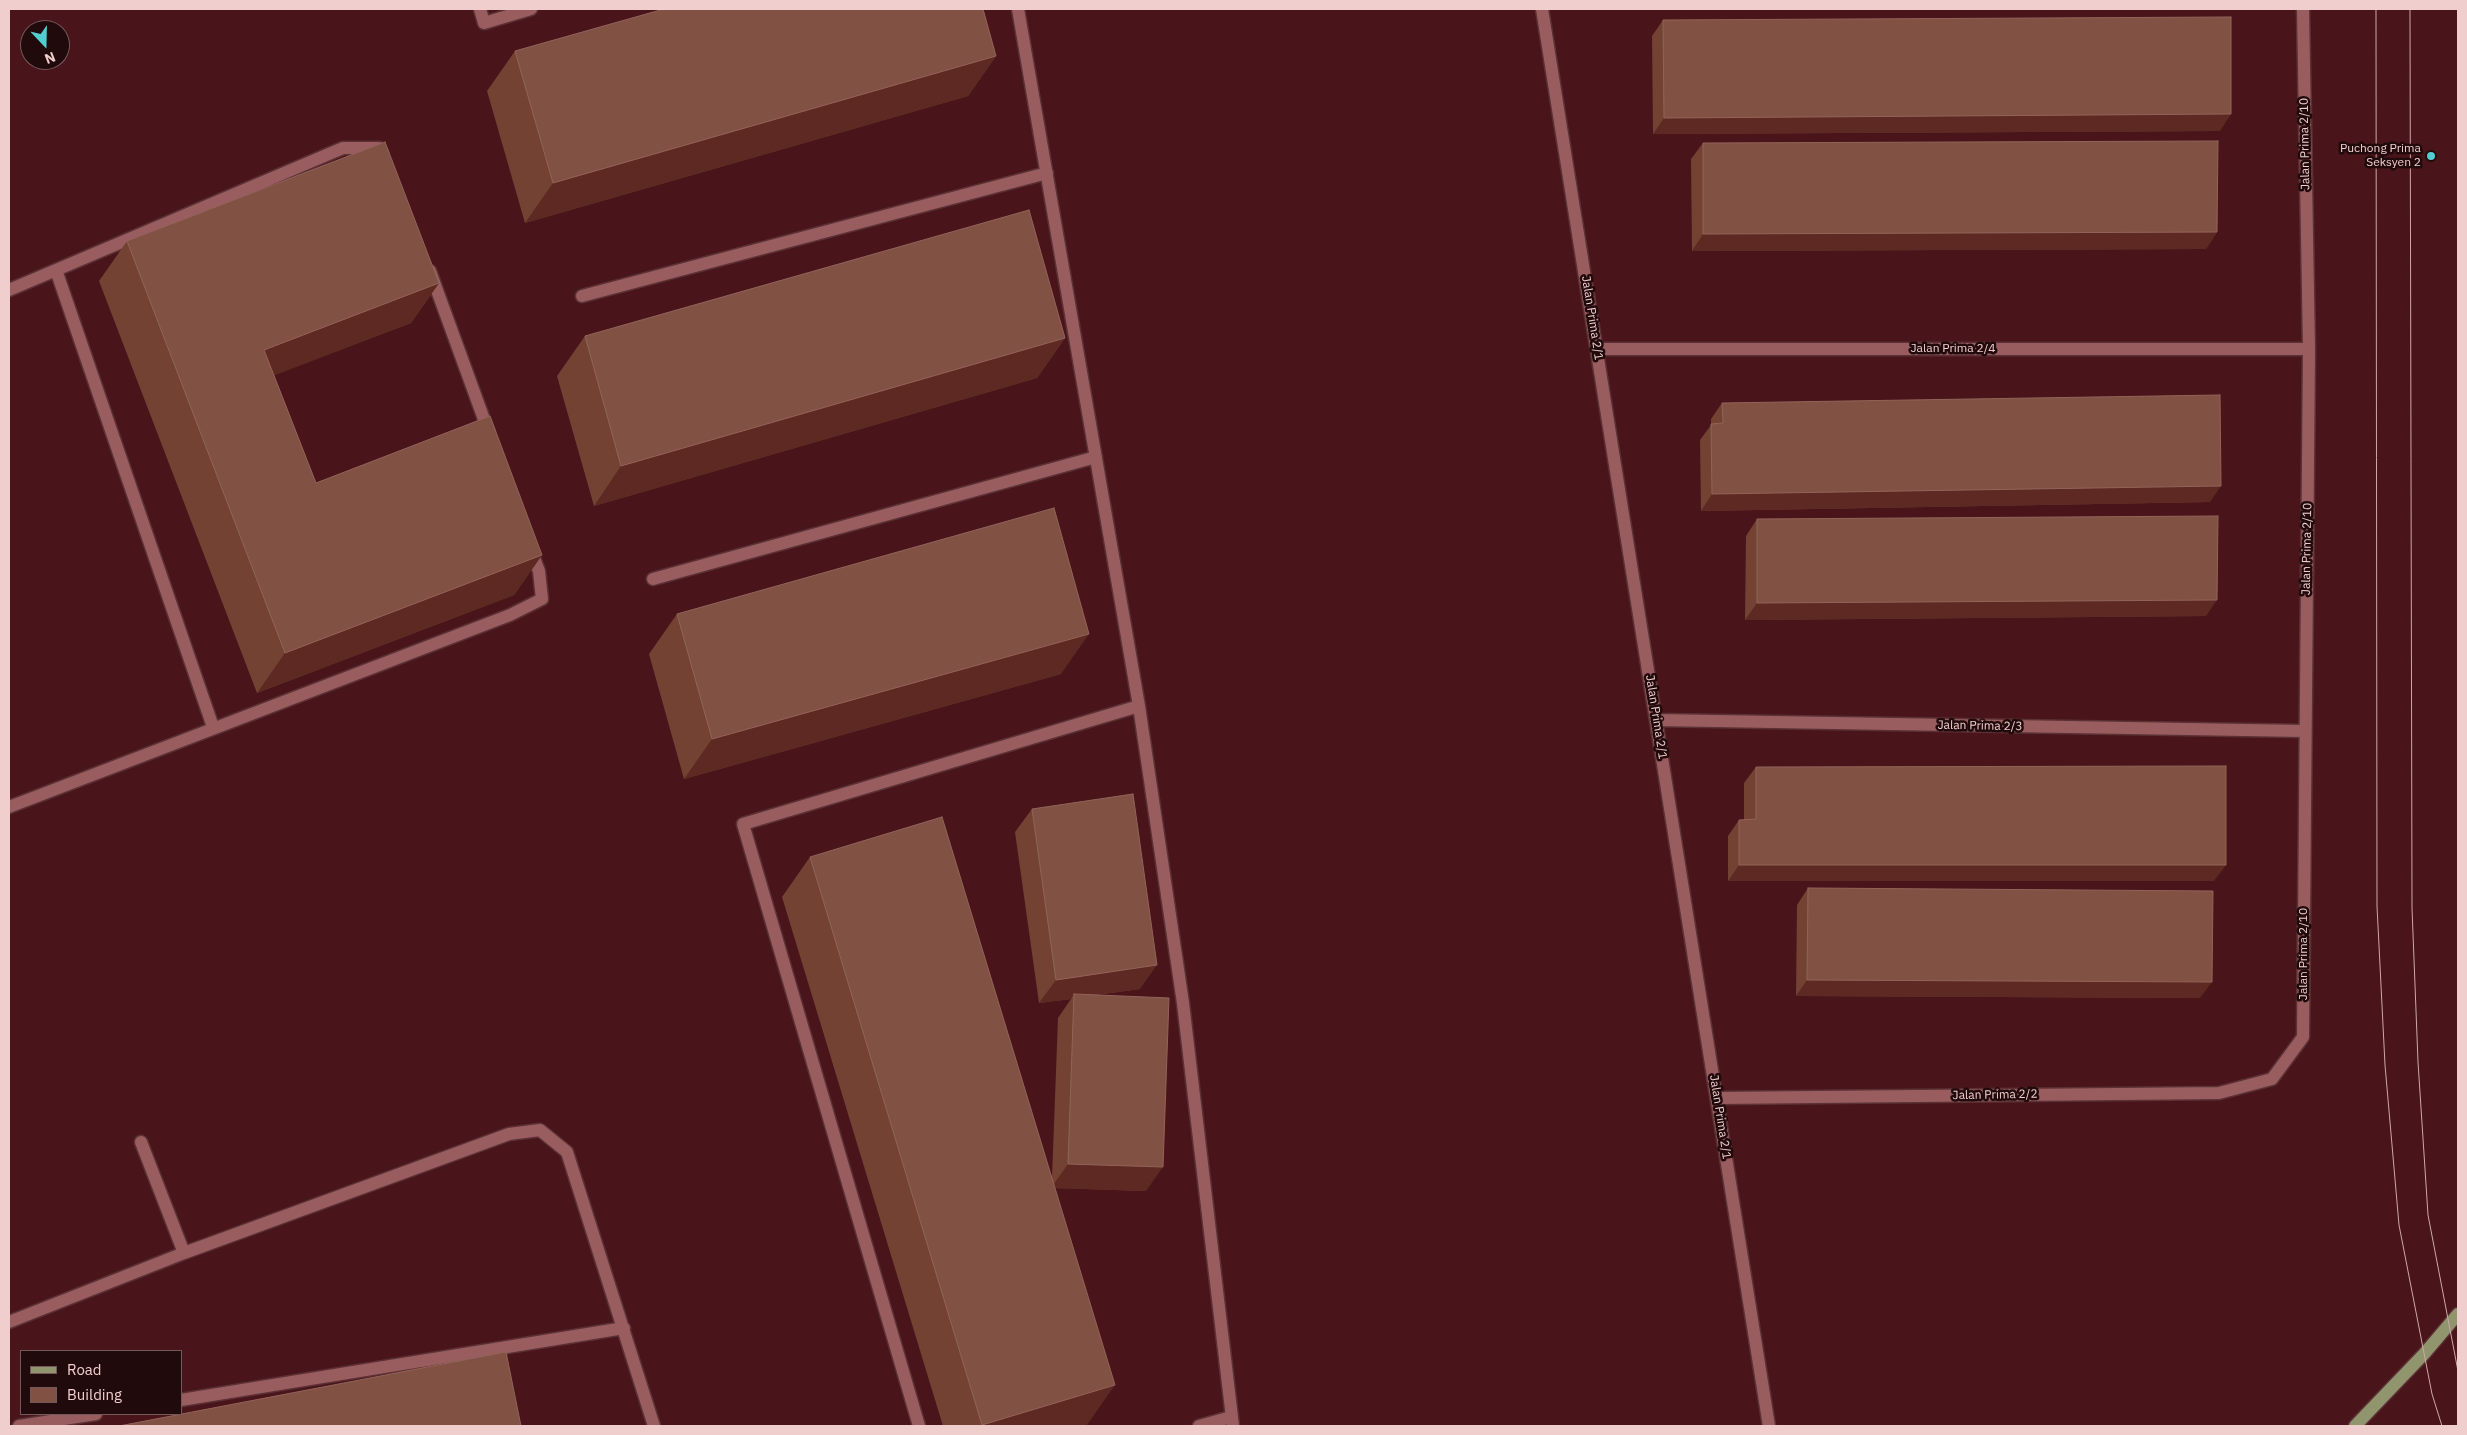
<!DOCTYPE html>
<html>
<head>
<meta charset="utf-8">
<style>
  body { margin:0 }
  #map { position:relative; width:2467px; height:1435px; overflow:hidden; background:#49151b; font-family:"IBM Plex Sans",sans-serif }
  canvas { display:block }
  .frame { position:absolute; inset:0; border:10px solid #f1cece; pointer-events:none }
  .legend { position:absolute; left:20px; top:1350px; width:162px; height:65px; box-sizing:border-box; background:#210a0c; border:1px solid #74585a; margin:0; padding:6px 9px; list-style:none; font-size:15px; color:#f1cece }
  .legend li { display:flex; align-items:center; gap:10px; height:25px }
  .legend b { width:25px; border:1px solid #74585a }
  .north { position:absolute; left:20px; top:20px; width:50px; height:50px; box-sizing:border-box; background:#210a0c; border:1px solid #74585a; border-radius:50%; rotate:159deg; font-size:14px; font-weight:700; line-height:20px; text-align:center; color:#f1cece }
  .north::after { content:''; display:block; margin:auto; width:18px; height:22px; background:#52cdd0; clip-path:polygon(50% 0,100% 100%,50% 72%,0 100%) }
</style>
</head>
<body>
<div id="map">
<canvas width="2467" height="1435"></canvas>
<div class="frame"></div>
<ul class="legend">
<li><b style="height:6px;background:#90956e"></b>Road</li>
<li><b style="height:14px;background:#815143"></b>Building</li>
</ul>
<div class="north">N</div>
</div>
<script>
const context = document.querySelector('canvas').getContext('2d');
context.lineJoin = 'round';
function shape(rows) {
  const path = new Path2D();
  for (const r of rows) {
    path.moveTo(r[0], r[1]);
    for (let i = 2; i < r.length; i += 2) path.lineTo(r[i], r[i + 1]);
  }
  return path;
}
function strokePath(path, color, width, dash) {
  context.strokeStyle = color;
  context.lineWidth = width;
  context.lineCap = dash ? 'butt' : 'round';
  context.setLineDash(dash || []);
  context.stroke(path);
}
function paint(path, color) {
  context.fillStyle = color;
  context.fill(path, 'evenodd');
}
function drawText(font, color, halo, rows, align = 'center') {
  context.font = font + ' "IBM Plex Sans",sans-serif';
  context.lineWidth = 5;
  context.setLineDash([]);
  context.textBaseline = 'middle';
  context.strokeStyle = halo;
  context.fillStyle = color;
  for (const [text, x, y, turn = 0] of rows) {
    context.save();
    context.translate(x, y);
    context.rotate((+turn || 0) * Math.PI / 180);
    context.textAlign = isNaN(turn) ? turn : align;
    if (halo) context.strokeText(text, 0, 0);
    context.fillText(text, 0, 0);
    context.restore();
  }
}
const minor = shape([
  [480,9,484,23,531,9],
  [1018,9,1139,706,1183,1003,1233,1426],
  [1542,9,1769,1426],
  [56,270,213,727],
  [430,271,489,433],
  [9,290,343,148,379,148,382,153],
  [582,296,1047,173],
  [1597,349,2309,349],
  [653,579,1096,457],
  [1656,720,2304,731],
  [9,807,510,615,542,599,539,571,530,548],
  [1717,1098,2219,1093,2272,1079,2303,1037,2309,349,2303,9],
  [141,1142,184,1253],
  [9,1322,184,1253,509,1134,540,1130,567,1152,654,1426],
  [181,1400,624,1328],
  [19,1426,96,1414],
  [919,1426,743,824,1139,706],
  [1199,1426,1231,1417]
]);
const major = shape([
  [2355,1426,2424,1354,2458,1314]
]);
strokePath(minor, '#5b3135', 15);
strokePath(major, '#5b3135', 15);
strokePath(minor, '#995d60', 12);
strokePath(major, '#90956e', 12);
strokePath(shape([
  [2376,9,2377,906,2385,1065,2399,1225,2432,1394,2442,1426],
  [2410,9,2412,908,2418,1062,2428,1215,2458,1371]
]), '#cfa8a9', 1);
paint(shape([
  [1663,20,2220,131,1653,134,1652,36],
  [515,51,996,56,968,96,525,223,487,91],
  [1703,143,2217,232,2206,249,1692,251,1691,159],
  [127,241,439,283,411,323,274,375,316,483,542,555,514,595,257,693,99,281],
  [585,336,1065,338,1037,378,594,506,557,376],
  [1722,403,2210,502,1701,511,1700,440,1711,425,1711,419],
  [1757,519,2206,616,1745,620,1746,536],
  [677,614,1061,674,684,779,649,654],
  [1756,767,2214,881,1728,881,1728,836,1739,820,1744,820,1744,783],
  [1032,809,1140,989,1096,995,1146,1191,1055,1188,1087,1425,1082,1426,943,1426,782,897,810,857,1052,1177,1058,1018,1071,999,1039,1003,1015,832],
  [1808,888,2200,998,1796,996,1797,905]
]), '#734233');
paint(shape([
  [996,56,968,96,525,223,553,183],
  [2231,114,2220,131,1653,134,1664,118],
  [2217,232,2206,249,1692,251,1703,234],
  [439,283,411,323,236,390,264,350],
  [1065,338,1037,378,594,506,621,466],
  [2221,486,2210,502,1701,511,1712,494],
  [542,555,514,595,257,693,285,653],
  [2217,600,2206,616,1745,620,1757,603],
  [1089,634,1061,674,684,779,712,739],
  [1739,865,2226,865,2214,881,1728,881],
  [1157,965,1140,989,1074,998,1074,994,1071,999,1039,1003,1056,980],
  [1807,980,2212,982,2200,998,1796,996],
  [1068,1164,1163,1167,1146,1191,1051,1188],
  [1115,1385,1087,1425,1082,1426,982,1426,982,1425]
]), '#5d2922');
const building = shape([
  [664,9,983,9,996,56,553,183,515,51,664,9],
  [2231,17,2231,114,1664,118,1663,20,2231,17],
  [2218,141,2217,232,1703,234,1703,143,2218,141],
  [385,142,439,283,264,350,316,483,490,416,542,555,285,653,127,241,385,142],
  [1029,210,1065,338,621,466,585,336,1029,210],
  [2220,395,2221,486,1712,494,1711,424,1723,423,1722,403,2220,395],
  [1054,508,1089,634,712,739,677,614,1054,508],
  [2218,516,2217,600,1757,603,1757,519,2218,516],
  [2226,766,2226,865,1739,865,1739,820,1756,819,1756,767,2226,766],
  [1133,794,1157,965,1056,980,1032,809,1133,794],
  [942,817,1115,1385,982,1425,810,857,942,817],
  [1808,888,2213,891,2212,982,1807,980,1808,888],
  [1074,994,1169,998,1163,1167,1068,1164,1074,994],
  [506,1352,521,1426,119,1426,506,1352]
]);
paint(building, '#815143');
strokePath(building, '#926459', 1);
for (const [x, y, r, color] of [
  [2431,156,5,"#52cdd0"]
]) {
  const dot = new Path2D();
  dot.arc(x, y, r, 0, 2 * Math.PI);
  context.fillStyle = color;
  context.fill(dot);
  strokePath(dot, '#210a0c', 2);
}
drawText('12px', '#f1cece', '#210a0c', [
  ["Jalan Prima 2/10",2305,144,-91],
  ["Jalan Prima 2/1",1592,318,81],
  ["Jalan Prima 2/4",1953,349],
  ["Jalan Prima 2/10",2307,549,-89],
  ["Jalan Prima 2/1",1656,717,81],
  ["Jalan Prima 2/3",1980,726,1],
  ["Jalan Prima 2/10",2304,954,-90],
  ["Jalan Prima 2/2",1995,1095,-1],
  ["Jalan Prima 2/1",1720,1117,81]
]);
drawText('12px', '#f1cece', '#210a0c', [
  ["Puchong Prima",2421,149],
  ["Seksyen 2",2421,163]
], 'right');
</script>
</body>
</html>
